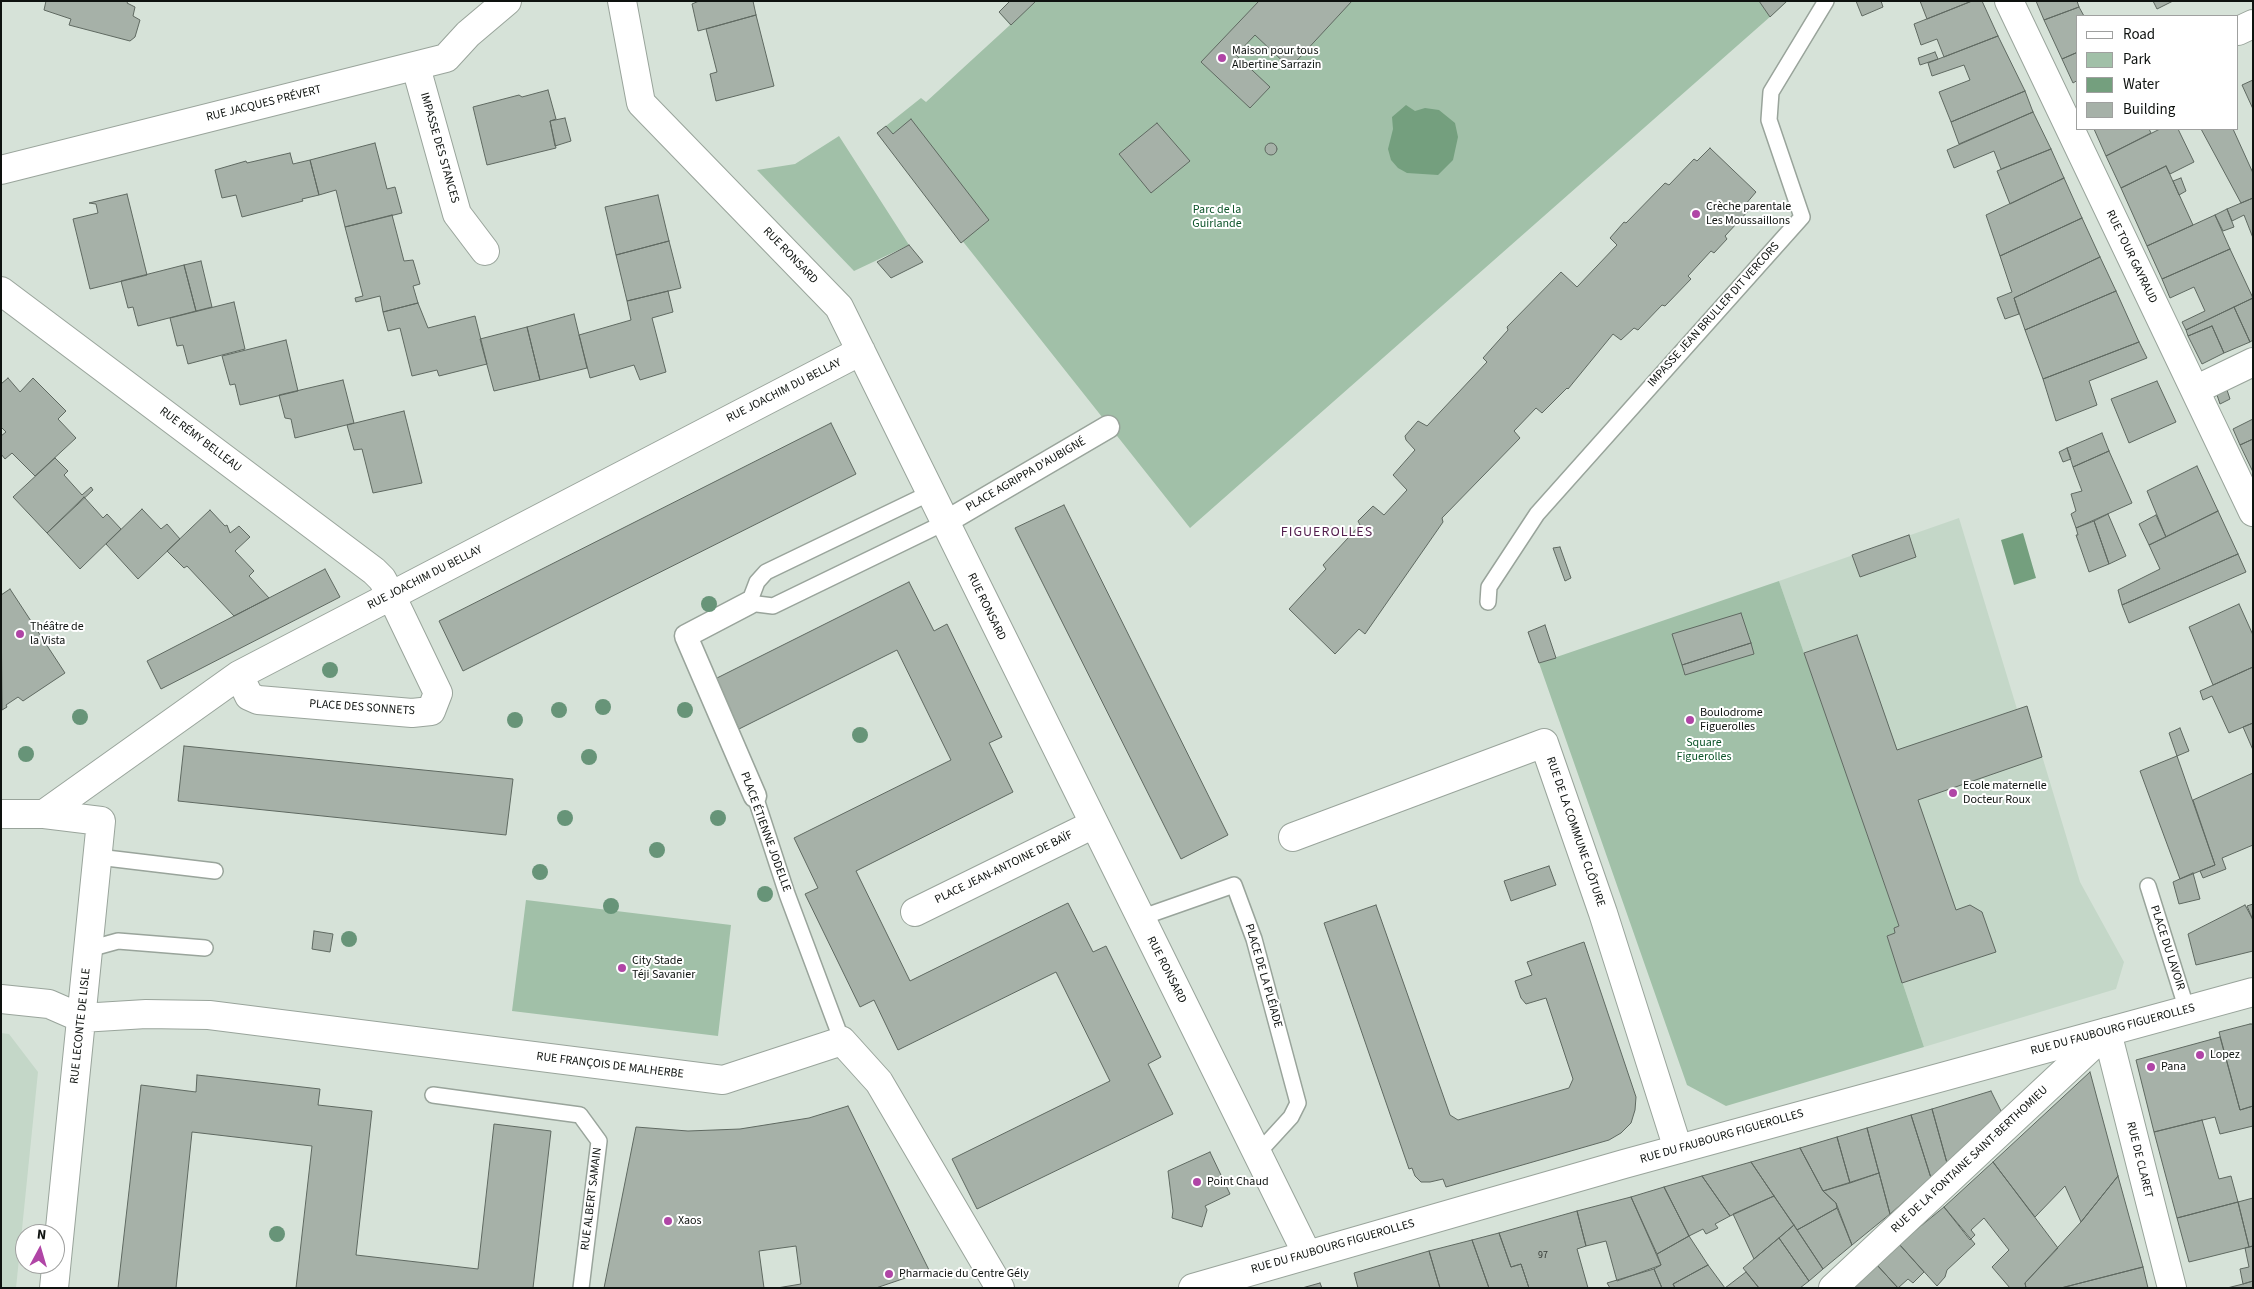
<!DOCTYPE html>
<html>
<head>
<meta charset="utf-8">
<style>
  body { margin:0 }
  #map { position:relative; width:2254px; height:1289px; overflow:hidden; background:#d6e2d8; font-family:"Source Sans 3",sans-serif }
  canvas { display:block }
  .frame { position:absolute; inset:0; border:2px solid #0e120f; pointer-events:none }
  .legend { position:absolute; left:2076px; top:15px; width:162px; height:115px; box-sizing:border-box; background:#fff; border:1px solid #9fa09f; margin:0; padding:6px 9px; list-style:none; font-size:15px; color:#0e120f }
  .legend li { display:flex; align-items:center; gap:10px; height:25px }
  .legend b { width:25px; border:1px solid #9fa09f }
  .north { position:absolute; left:15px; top:1224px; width:50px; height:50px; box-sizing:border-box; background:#fff; border:1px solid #9fa09f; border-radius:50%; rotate:6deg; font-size:14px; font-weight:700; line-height:20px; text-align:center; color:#0e120f }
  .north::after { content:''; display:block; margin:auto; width:18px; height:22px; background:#b045a6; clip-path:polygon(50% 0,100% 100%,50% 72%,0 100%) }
</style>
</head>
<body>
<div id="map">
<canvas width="2254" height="1289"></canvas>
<div class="frame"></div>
<ul class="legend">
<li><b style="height:6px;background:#fff"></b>Road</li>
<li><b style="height:14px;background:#a1c0a8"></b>Park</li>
<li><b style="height:14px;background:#749f7e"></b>Water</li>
<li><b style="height:14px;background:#a6b1a8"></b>Building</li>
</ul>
<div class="north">N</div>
</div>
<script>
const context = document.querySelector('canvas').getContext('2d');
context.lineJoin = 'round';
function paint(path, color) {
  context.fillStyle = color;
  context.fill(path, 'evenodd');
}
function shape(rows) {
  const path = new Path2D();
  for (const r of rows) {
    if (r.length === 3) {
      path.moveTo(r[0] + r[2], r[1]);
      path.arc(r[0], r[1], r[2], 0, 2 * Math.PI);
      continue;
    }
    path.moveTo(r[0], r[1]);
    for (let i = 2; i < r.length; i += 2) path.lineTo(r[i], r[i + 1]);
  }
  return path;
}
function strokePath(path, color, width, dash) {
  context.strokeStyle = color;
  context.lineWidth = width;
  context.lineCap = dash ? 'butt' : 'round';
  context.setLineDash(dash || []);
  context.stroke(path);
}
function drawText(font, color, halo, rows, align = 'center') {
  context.font = font + ' "Source Sans 3",sans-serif';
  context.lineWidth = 4;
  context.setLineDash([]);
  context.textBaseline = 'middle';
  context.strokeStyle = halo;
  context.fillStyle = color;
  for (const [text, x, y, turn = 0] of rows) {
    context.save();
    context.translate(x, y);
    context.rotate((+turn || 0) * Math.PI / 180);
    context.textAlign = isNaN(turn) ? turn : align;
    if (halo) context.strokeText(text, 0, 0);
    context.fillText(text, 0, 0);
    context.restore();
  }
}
paint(shape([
  [1959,518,2017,709,2027,706,2080,882,2124,962,2116,989,1924,1047,1887,936,1894,928,1899,926,1779,581],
  [1,1033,9,1034,38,1072,16,1288,1,1288]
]), '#c4d7c8');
paint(shape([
  [1010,1,1788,1,1190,528,877,133,921,98,926,102,1010,25,999,12],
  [839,136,909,245,854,271,757,170,795,164],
  [1779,581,1899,926,1894,928,1895,933,1887,936,1924,1047,1726,1106,1687,1085,1539,663],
  [526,900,731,925,718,1036,512,1011]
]), '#a1c0a8');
paint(shape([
  [1406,105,1415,111,1425,108,1439,110,1455,123,1458,137,1453,160,1438,175,1407,173,1398,168,1391,160,1388,149,1393,129,1392,117],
  [2023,533,2036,578,2014,585,2001,540]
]), '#749f7e');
const building = shape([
  [46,1,128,1,127,3,135,7,133,16,140,20,135,37,130,41,69,25,71,19,44,10,46,1],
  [699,1,753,1,756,15,698,31,692,4,699,1],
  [1010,1,1036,1,1011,25,999,12,1010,1],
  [1259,1,1352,1,1290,68,1255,35,1236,55,1270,87,1250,108,1201,62,1259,1],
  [1759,1,1787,1,1770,17,1759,1],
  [1856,1,1881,1,1883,7,1862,16,1856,1],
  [1920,1,1972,1,1927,19,1920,1],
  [1972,1,1982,1,1998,36,1944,57,1937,39,1921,45,1914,24,1972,1],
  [2036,1,2077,1,2079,7,2044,20,2036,1],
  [2153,1,2173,1,2157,9,2153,1],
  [2079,7,2084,16,2078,16,2078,52,2062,59,2044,20,2079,7],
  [756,15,774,86,716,101,710,74,717,72,706,29,756,15],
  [1998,36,2025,91,1951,122,1939,92,1970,80,1964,65,1932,76,1928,63,1998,36],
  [1935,52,1938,59,1920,65,1918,58,1935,52],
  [2078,52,2078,80,2073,83,2062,59,2078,52],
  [2253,80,2253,109,2242,85,2253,80],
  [548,90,556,119,550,121,556,148,487,165,473,107,519,95,522,97,548,90],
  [2025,91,2033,112,1959,144,1951,122,2025,91],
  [2033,112,2051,149,2001,169,1994,151,1954,168,1947,150,2033,112],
  [565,118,571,141,555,146,550,121,565,118],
  [911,119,989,220,961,243,877,133,886,126,893,134,911,119],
  [1157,123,1190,161,1151,193,1119,154,1157,123],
  [2094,129,2149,129,2151,133,2106,156,2094,129],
  [2160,129,2178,129,2194,162,2170,174,2166,166,2121,188,2106,156,2160,129],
  [2201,129,2233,129,2253,173,2253,198,2241,203,2201,129],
  [1271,149,6],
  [375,143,387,189,395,187,402,213,345,227,336,190,319,195,310,160,375,143],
  [1710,148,1756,192,1745,205,1750,209,1725,236,1727,239,1714,253,1711,251,1688,276,1691,279,1665,306,1662,305,1638,330,1634,328,1621,340,1613,334,1568,389,1567,388,1542,413,1536,408,1514,431,1520,438,1442,518,1443,522,1365,634,1359,629,1335,654,1289,609,1326,569,1323,565,1360,525,1358,521,1373,506,1384,515,1407,490,1393,475,1415,450,1406,440,1405,436,1418,421,1427,426,1487,362,1483,358,1508,330,1507,327,1561,272,1577,287,1617,245,1610,238,1624,222,1626,223,1665,183,1669,185,1694,159,1697,161,1710,148],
  [2051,149,2064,178,2010,204,1997,171,2051,149],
  [290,153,293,164,310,160,319,195,302,199,303,201,242,217,236,195,222,198,215,170,246,161,247,163,290,153],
  [2166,166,2193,225,2147,246,2121,188,2166,166],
  [2064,178,2082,218,2000,256,1986,215,2064,178],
  [2181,178,2186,191,2179,195,2173,181,2181,178],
  [127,194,147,275,90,289,73,219,98,213,96,204,89,203,127,194],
  [658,195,669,241,616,255,605,207,658,195],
  [2253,198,2253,238,2244,215,2232,221,2227,209,2253,198],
  [2227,209,2234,227,2223,231,2215,215,2227,209],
  [392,215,404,261,413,260,420,284,413,286,418,303,383,312,380,296,356,302,355,298,363,296,345,227,392,215],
  [2215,215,2230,249,2162,279,2147,246,2215,215],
  [2082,218,2100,257,2014,298,2019,314,2005,319,1997,298,2012,292,2000,256,2082,218],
  [669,241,681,288,627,301,616,255,669,241],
  [909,245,923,262,891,278,877,262,909,245],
  [2230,249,2253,298,2186,330,2182,322,2205,311,2194,287,2170,298,2162,279,2230,249],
  [2100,257,2116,291,2025,330,2014,298,2100,257],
  [201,261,212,307,196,311,184,265,201,261],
  [184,265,196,311,138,326,133,307,128,308,121,281,184,265],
  [668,291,673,312,652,318,666,372,640,380,634,365,590,378,579,335,631,320,627,301,668,291],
  [2116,291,2139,342,2043,379,2025,330,2116,291],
  [2253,298,2253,340,2250,342,2234,307,2253,298],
  [234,302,245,349,188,364,183,345,177,346,170,318,234,302],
  [418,303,428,328,475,316,487,364,439,376,437,370,412,376,400,328,388,331,383,312,418,303],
  [2234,307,2250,342,2224,353,2212,326,2188,336,2186,330,2234,307],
  [574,314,587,368,540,380,527,327,574,314],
  [2212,326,2224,353,2202,364,2188,336,2212,326],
  [527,327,540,380,494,391,480,339,527,327],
  [286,340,298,391,240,405,235,384,230,385,222,356,286,340],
  [2139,342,2147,358,2089,381,2097,405,2056,421,2043,379,2139,342],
  [8,378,20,392,33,378,66,411,58,419,76,438,35,476,12,453,5,459,1,454,1,436,6,432,1,427,1,384,8,378],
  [343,380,354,423,295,438,291,419,285,418,279,395,343,380],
  [2157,381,2176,422,2129,443,2111,399,2157,381],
  [2227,390,2230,399,2220,404,2217,395,2227,390],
  [404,411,422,483,373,493,362,449,354,450,347,425,404,411],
  [2253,419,2253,439,2240,445,2233,429,2253,419],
  [831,423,856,474,463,671,439,621,831,423],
  [2102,433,2109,451,2073,467,2067,448,2102,433],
  [2253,439,2253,472,2240,445,2253,439],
  [2067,448,2071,459,2063,462,2059,452,2067,448],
  [2109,451,2132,503,2076,528,2071,514,2076,511,2071,494,2082,491,2073,467,2109,451],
  [55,458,68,471,64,475,82,495,91,487,93,490,47,533,13,497,55,458],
  [2197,466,2218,511,2166,537,2147,491,2197,466],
  [84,497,103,518,107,514,121,529,80,569,47,533,84,497],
  [1064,505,1228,835,1181,859,1015,528,1064,505],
  [142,509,161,529,167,524,180,539,138,579,106,544,142,509],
  [210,510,225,526,227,525,230,533,239,526,250,537,235,551,254,571,249,576,269,598,234,616,187,566,184,568,167,551,210,510],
  [2218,511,2238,554,2122,605,2118,590,2160,569,2149,545,2218,511],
  [2108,514,2126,556,2109,564,2094,521,2108,514],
  [2156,515,2166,537,2149,545,2139,524,2156,515],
  [2094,521,2109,564,2089,572,2076,535,2078,535,2076,528,2094,521],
  [1909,535,1916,557,1860,577,1852,555,1909,535],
  [1560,547,1571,578,1565,581,1553,548,1560,547],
  [2238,554,2246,572,2129,623,2122,605,2238,554],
  [325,569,340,597,161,689,147,661,325,569],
  [909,582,934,631,947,624,1002,737,989,743,1013,792,856,871,910,981,1068,903,1093,952,1106,946,1161,1057,1148,1064,1173,1114,977,1209,952,1159,1110,1081,1056,972,898,1050,874,1000,860,1007,805,894,818,888,794,838,951,760,897,650,739,729,715,679,909,582],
  [10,589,65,673,23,701,18,697,6,705,7,707,2,710,1,595,10,589],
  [2239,604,2253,635,2253,667,2213,685,2189,627,2239,604],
  [1741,613,1751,643,1682,665,1672,634,1741,613],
  [1545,625,1556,658,1539,663,1528,632,1545,625],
  [1857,635,1897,750,2027,706,2042,757,1918,800,1956,910,1970,905,1982,912,1996,952,1902,983,1887,936,1895,933,1894,928,1899,926,1804,653,1857,635],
  [1751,643,1754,654,1685,675,1682,665,1751,643],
  [2253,667,2253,723,2229,733,2212,696,2203,700,2200,691,2253,667],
  [2253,723,2253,750,2243,727,2253,723],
  [2180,728,2189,751,2177,756,2169,733,2180,728],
  [184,746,513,779,506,835,178,801,184,746],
  [2177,756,2215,865,2180,879,2140,771,2177,756],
  [2253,773,2253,845,2222,858,2226,869,2203,878,2200,871,2215,865,2193,800,2253,773],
  [1549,866,1556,885,1511,901,1504,881,1549,866],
  [2193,873,2200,899,2179,904,2173,882,2193,873],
  [2253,904,2253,920,2247,906,2253,904],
  [1376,905,1450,1115,1458,1120,1569,1088,1573,1079,1546,998,1526,1004,1521,998,1515,981,1532,975,1527,962,1584,942,1636,1097,1635,1110,1631,1123,1621,1133,1609,1140,1446,1187,1443,1179,1430,1182,1421,1182,1415,1176,1412,1168,1409,1169,1324,923,1376,905],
  [2245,905,2253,920,2253,951,2196,965,2188,934,2245,905],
  [314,931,333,934,330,952,312,949,314,931],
  [2250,1024,2253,1024,2253,1106,2240,1110,2219,1032,2250,1024],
  [2220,1037,2240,1110,2253,1106,2253,1126,2220,1134,2215,1117,2154,1132,2136,1060,2220,1037],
  [2090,1072,2118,1176,2081,1222,2065,1186,2035,1217,1993,1162,2090,1072],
  [197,1075,320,1089,318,1105,372,1111,356,1255,478,1269,494,1124,551,1131,533,1288,296,1288,312,1146,192,1132,176,1288,118,1288,141,1085,196,1092,197,1075],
  [1991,1091,2002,1113,1947,1163,1932,1109,1991,1091],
  [848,1106,929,1270,876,1288,777,1288,801,1284,796,1246,759,1251,764,1288,604,1288,636,1127,688,1131,740,1129,809,1118,848,1106],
  [1932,1109,1947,1163,1931,1178,1911,1115,1932,1109],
  [1911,1115,1931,1178,1890,1214,1867,1128,1911,1115],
  [2202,1120,2219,1179,2231,1176,2238,1202,2177,1218,2154,1132,2202,1120],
  [1867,1128,1879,1173,1850,1183,1837,1137,1867,1128],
  [1837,1137,1850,1183,1823,1191,1800,1148,1837,1137],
  [1800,1148,1823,1191,1836,1203,1837,1208,1797,1230,1751,1162,1800,1148],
  [1210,1152,1230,1194,1205,1206,1207,1210,1202,1227,1172,1218,1173,1211,1168,1171,1210,1152],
  [1751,1162,1774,1196,1730,1216,1702,1176,1751,1162],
  [1993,1162,2058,1248,2025,1283,2026,1288,2010,1288,1992,1267,2009,1250,1984,1218,1971,1230,1975,1235,1970,1240,1944,1207,1993,1162],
  [1879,1173,1890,1214,1852,1245,1836,1203,1823,1191,1879,1173],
  [1702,1176,1730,1216,1715,1224,1718,1228,1706,1234,1703,1229,1689,1236,1664,1187,1702,1176],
  [2118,1176,2143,1267,2061,1288,2026,1288,2025,1283,2081,1222,2118,1176],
  [1664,1187,1689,1236,1657,1254,1631,1197,1664,1187],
  [1774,1196,1794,1225,1754,1259,1733,1214,1774,1196],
  [1631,1197,1661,1265,1617,1281,1606,1241,1586,1246,1577,1211,1631,1197],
  [2253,1198,2253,1246,2249,1247,2238,1202,2253,1198],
  [2238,1202,2249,1247,2189,1262,2177,1218,2238,1202],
  [1944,1207,1975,1244,1947,1270,1945,1277,1937,1286,1899,1244,1944,1207],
  [1837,1208,1852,1245,1823,1269,1797,1230,1837,1208],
  [1577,1211,1586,1246,1577,1249,1588,1288,1529,1288,1521,1264,1511,1267,1499,1233,1577,1211],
  [1794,1225,1823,1269,1809,1281,1779,1238,1794,1225],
  [1499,1233,1511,1267,1521,1264,1529,1288,1489,1288,1472,1240,1499,1233],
  [1689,1236,1708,1265,1673,1284,1675,1288,1662,1288,1654,1269,1661,1265,1657,1254,1689,1236],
  [1779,1238,1809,1281,1800,1288,1759,1288,1743,1268,1779,1238],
  [1472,1240,1489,1288,1440,1288,1429,1251,1472,1240],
  [1899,1244,1924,1272,1913,1283,1908,1279,1898,1288,1877,1265,1899,1244],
  [2253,1246,2253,1281,2243,1284,2240,1269,2249,1267,2245,1248,2253,1246],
  [1429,1251,1440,1288,1358,1288,1354,1273,1429,1251],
  [1708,1265,1725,1288,1675,1288,1673,1284,1708,1265],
  [1877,1265,1898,1288,1852,1288,1877,1265],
  [2143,1267,2148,1288,2061,1288,2143,1267],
  [1654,1269,1662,1288,1610,1288,1607,1283,1654,1269],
  [1746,1272,1759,1288,1725,1288,1746,1272],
  [2253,1281,2253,1288,2227,1288,2243,1284,2253,1281],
  [1320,1283,1322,1288,1302,1288,1320,1283]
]);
paint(building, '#a6b1a8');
strokePath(building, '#5f6961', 1);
const service = shape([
  [930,493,766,572,757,582,749,603,773,606,944,523],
  [1488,602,1489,587,1537,514,1802,217,1769,120,1771,92,1826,1],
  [755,796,787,894,842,1041],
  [98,857,215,871],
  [2148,886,2187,1010],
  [1140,918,1234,885,1254,939,1298,1103,1291,1117,1258,1153],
  [89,949,118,941,205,948],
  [433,1095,580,1115,599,1141,581,1288]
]);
const pedestrian = shape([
  [944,523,1108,427],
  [749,603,686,636,755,796]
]);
const minor = shape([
  [622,1,641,103,839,307,1307,1254],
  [2009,1,2253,512],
  [2238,31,2253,24],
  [416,67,457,214,485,251],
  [1,170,446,58,468,34,507,1],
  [1,291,374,571,382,579,391,595,438,693,431,711,412,713,258,700,249,696,239,675],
  [2195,390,2253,362],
  [1,814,44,814,239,675,861,351],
  [44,814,101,821,54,1288],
  [1293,837,1544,743,1603,913,1678,1149],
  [915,912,1094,824],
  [1,999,49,1004,81,1018,146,1014,209,1015,723,1080,842,1041,879,1082,1000,1288],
  [1833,1288,2107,1032,2172,1288]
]);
const tertiary = shape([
  [1193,1288,1624,1164,2253,992]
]);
strokePath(service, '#99a49b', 18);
strokePath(pedestrian, '#99a49b', 25);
strokePath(minor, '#99a49b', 30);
strokePath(tertiary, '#99a49b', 30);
strokePath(service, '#fff', 15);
strokePath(pedestrian, '#fff', 22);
strokePath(minor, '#fff', 28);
strokePath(tertiary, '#fff', 28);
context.fillStyle = '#679478';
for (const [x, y] of [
  [709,604],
  [330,670],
  [603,707],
  [559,710],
  [685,710],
  [80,717],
  [515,720],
  [860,735],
  [26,754],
  [589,757],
  [565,818],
  [718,818],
  [657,850],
  [540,872],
  [765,894],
  [611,906],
  [349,939],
  [277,1234]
]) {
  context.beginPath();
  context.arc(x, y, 8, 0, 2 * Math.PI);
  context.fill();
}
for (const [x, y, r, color] of [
  [1222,58,5,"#b045a6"],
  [1696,214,5,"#b045a6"],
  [20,634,5,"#b045a6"],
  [1690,720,5,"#b045a6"],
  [1953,793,5,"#b045a6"],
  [622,968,5,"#b045a6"],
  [2200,1055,5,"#b045a6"],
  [2151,1067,5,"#b045a6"],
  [1197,1182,5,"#b045a6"],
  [668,1221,5,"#b045a6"],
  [889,1274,5,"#b045a6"]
]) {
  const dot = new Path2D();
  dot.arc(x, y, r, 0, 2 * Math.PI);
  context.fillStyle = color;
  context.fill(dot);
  strokePath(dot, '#fff', 2);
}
drawText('10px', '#343a35', null, [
  ["97",1543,1256]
]);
drawText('12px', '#0e120f', '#fff', [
  ["Maison pour tous",1232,51],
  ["Albertine Sarrazin",1232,65],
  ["Crèche parentale",1706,207],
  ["Les Moussaillons",1706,221],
  ["Théâtre de",30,627],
  ["la Vista",30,641],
  ["Boulodrome",1700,713],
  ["Figuerolles",1700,727],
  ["Ecole maternelle",1963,786],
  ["Docteur Roux",1963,800],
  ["City Stade",632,961],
  ["Téji Savanier",632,975],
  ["Lopez",2210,1055],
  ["Pana",2161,1067],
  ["Point Chaud",1207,1182],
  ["Xaos",678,1221],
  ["Pharmacie du Centre Gély",899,1274]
], 'left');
drawText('12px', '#0e120f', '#fff', [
  ["RUE JACQUES PRÉVERT",264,104,-14],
  ["IMPASSE DES STANCES",439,148,74],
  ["RUE RONSARD",790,256,46],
  ["RUE TOUR GAYRAUD",2131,257,64],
  ["IMPASSE JEAN BRULLER DIT VERCORS",1714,315,-48],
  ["RUE JOACHIM DU BELLAY",784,391,-27],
  ["RUE RÉMY BELLEAU",200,440,37],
  ["PLACE AGRIPPA D'AUBIGNÉ",1026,475,-30],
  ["RUE JOACHIM DU BELLAY",425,578,-27],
  ["RUE RONSARD",986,607,64],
  ["PLACE DES SONNETS",362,708,4],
  ["PLACE ÉTIENNE JODELLE",765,832,70],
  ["RUE DE LA COMMUNE CLÔTURE",1575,832,71],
  ["PLACE JEAN-ANTOINE DE BAÏF",1004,868,-26],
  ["PLACE DU LAVOIR",2167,948,72],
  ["RUE RONSARD",1166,970,63],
  ["PLACE DE LA PLÉIADE",1263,976,74],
  ["RUE LECONTE DE LISLE",81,1026,-84],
  ["RUE DU FAUBOURG FIGUEROLLES",2113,1030,-15],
  ["RUE FRANÇOIS DE MALHERBE",610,1066,7],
  ["RUE DU FAUBOURG FIGUEROLLES",1722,1137,-16],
  ["RUE DE LA FONTAINE SAINT-BERTHOMIEU",1970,1160,-43],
  ["RUE DE CLARET",2139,1160,76],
  ["RUE ALBERT SAMAIN",592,1199,-83],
  ["RUE DU FAUBOURG FIGUEROLLES",1333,1247,-16]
]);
drawText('12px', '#0c5429', '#fff', [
  ["Parc de la",1217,210],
  ["Guirlande",1217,224],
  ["Square",1704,743],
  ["Figuerolles",1704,757]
]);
context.letterSpacing = '1px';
drawText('14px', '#511d4c', '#fff', [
  ["FIGUEROLLES",1327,533]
]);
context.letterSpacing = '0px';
</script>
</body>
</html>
